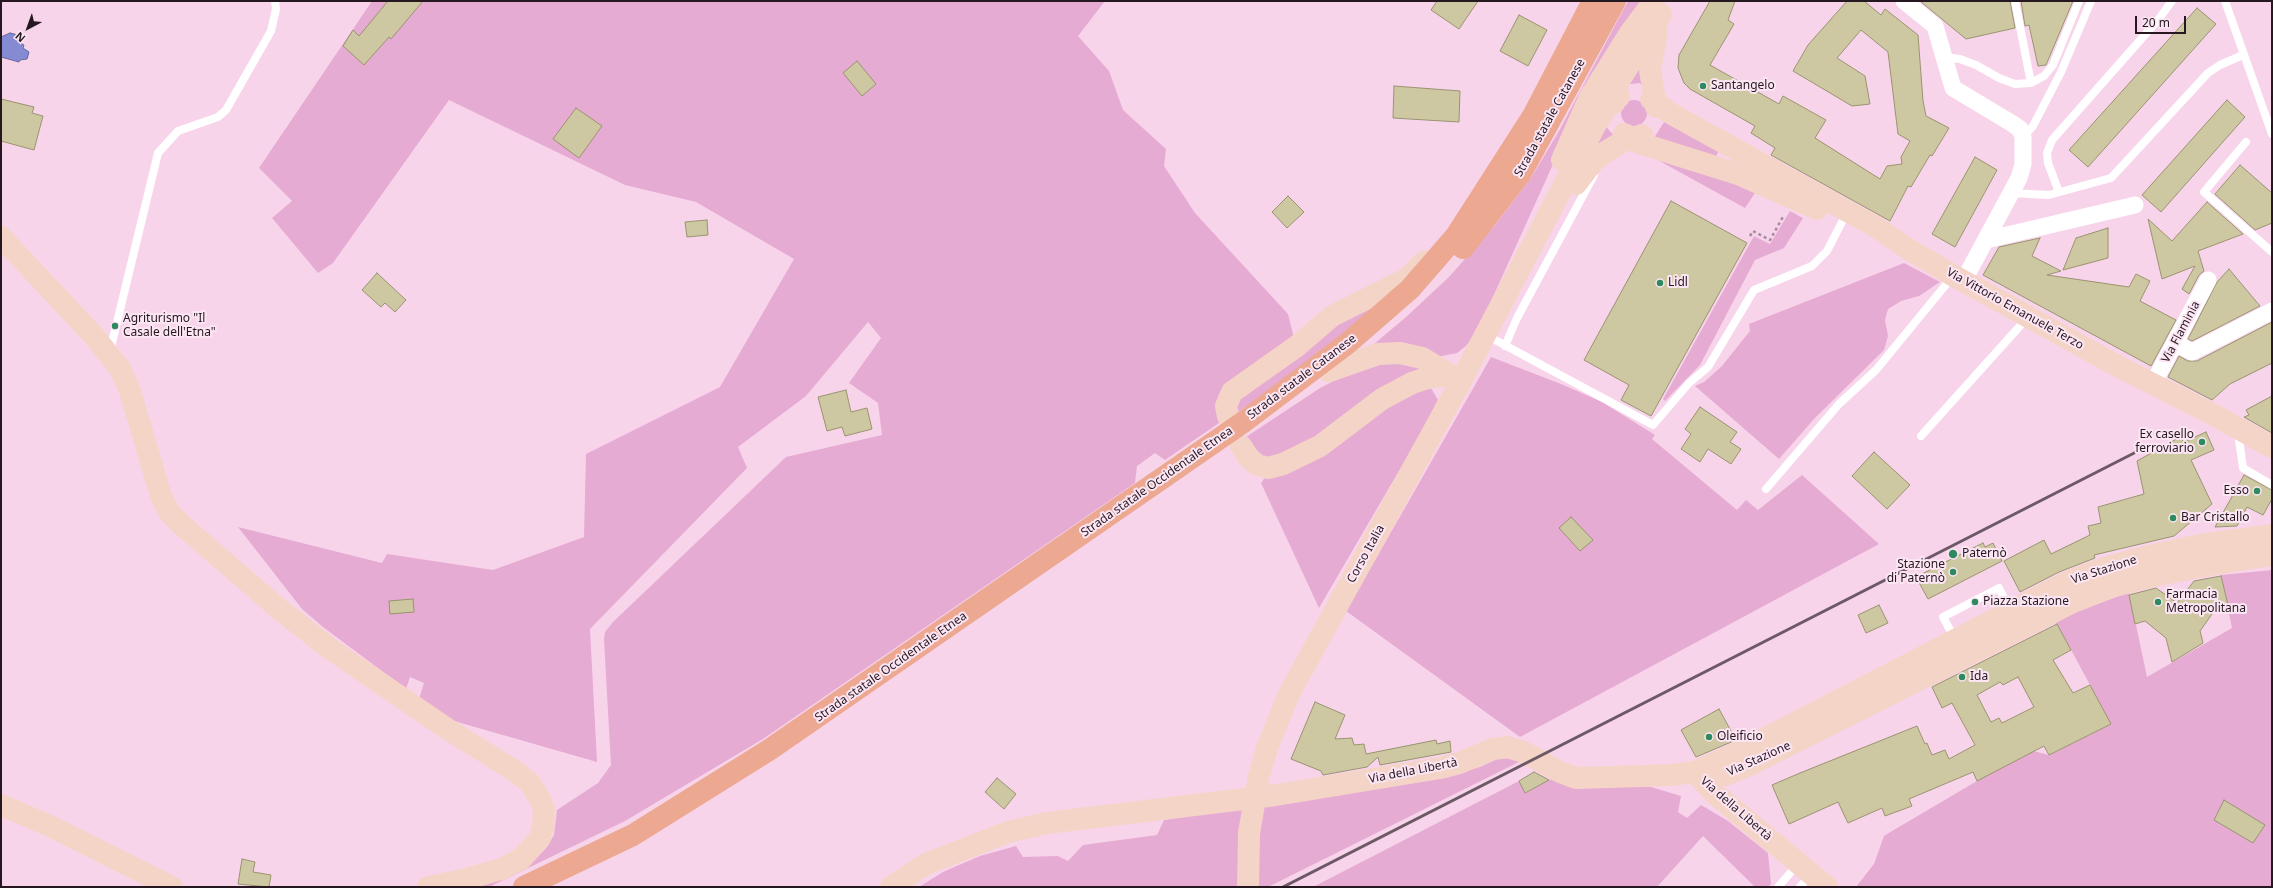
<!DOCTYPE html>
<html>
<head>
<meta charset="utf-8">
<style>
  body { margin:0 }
  #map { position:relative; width:2273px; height:888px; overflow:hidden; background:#f8d4eb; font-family:"Noto Sans",sans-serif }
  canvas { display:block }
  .frame { position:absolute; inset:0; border:2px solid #251820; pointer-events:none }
  .north { position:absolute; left:8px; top:8px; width:40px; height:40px; -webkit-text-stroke:3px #fce6f4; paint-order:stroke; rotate:221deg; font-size:11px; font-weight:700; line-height:16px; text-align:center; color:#251820 }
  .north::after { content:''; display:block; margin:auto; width:14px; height:18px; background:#251820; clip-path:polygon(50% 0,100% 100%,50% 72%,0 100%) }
  .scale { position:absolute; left:2135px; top:16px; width:51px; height:18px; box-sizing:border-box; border:2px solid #251820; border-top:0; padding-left:5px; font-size:12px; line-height:14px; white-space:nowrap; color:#251820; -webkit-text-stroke:3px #fce6f4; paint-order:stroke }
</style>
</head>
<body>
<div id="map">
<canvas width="2273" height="888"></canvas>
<div class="frame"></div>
<div class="north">N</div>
<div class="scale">20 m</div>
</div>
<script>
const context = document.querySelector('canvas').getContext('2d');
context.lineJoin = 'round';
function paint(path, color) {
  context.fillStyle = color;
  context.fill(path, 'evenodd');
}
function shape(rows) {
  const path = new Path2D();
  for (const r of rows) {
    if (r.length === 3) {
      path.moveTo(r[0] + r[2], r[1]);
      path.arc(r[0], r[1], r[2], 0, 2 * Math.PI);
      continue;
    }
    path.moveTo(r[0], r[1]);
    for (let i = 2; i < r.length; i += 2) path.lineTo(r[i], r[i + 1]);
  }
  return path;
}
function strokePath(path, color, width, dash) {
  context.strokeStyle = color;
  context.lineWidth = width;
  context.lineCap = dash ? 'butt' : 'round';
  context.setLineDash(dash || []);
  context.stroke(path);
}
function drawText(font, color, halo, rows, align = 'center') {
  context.font = font + ' "Noto Sans",sans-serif';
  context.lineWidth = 4;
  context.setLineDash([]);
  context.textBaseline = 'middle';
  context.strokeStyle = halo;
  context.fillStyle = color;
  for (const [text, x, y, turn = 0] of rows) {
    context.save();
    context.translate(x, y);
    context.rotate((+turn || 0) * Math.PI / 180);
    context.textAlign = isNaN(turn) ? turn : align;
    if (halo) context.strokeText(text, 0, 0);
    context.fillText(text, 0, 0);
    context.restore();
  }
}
paint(shape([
  [372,1,1105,1,1078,36,1109,71,1123,110,1166,149,1164,166,1195,213,1288,314,1294,338,1224,388,1218,396,1222,421,1165,460,1155,453,1137,466,1135,483,763,739,625,821,489,887,462,887,534,860,546,848,554,835,557,810,598,783,611,765,604,640,605,632,613,622,786,457,882,435,878,403,849,383,881,338,868,322,806,396,738,447,747,468,590,629,597,762,447,719,419,699,424,683,410,677,406,689,323,627,302,609,238,527,382,563,387,554,493,570,584,537,586,454,720,387,794,259,696,202,625,185,449,100,333,263,318,273,272,218,292,201,259,168],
  [1628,1,1645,1,1588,87,1478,330,1466,346,1457,353,1437,357,1368,349,1405,318,1449,277,1495,225,1531,178,1559,131],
  [1641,57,1645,87,1639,83,1623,85],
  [1634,113,13],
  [1666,119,1719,150,1714,161,1652,141],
  [1603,123,1615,137,1588,154],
  [1643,152,1736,183,1755,193,1745,208],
  [1790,211,1803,218,1784,248,1755,260,1700,365,1665,401,1663,399,1754,236,1770,244],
  [1904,263,1940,282,1919,296,1901,301,1888,309,1885,320,1888,336,1884,350,1814,419,1779,459,1695,386,1704,382,1722,366,1750,331,1749,324],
  [1390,293,1307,366,1233,415,1235,400,1318,335],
  [1491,357,1561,384,1602,402,1655,435,1652,439,1737,510,1746,500,1758,510,1802,475,1879,544,1520,737,1346,611],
  [1384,359,1423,369,1323,437,1261,461,1243,439,1320,388,1365,365],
  [1431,388,1438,400,1417,440,1319,608,1261,483,1266,476,1397,395],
  [2272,570,2272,887,1856,887,1874,864,1884,836,1887,834,1977,781,2033,751,2049,755,2111,724,2055,620,2129,592,2147,677,2232,628,2221,575],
  [1509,758,1521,761,1268,887,919,887,943,872,980,856,1016,846,1023,857,1058,856,1068,861,1083,845,1157,835,1164,820,1440,777,1480,767,1497,759],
  [1553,778,1651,787,1681,796,1678,812,1687,818,1701,805,1728,821,1768,853,1771,884,1768,887,1755,887,1703,836,1657,887,1313,887,1519,781,1525,793]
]), '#e6abd2');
const water = shape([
  [10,33,18,35,20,43,24,45,23,48,29,52,27,59,20,60,19,62,1,57,1,37,10,33]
]);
paint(water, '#858bd2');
strokePath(water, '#68689d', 1);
const building = shape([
  [388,1,423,1,391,39,389,37,364,65,343,46,353,30,359,36,388,1],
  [1437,1,1478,1,1459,29,1431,10,1437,1],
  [1710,1,1735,1,1728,20,1734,24,1710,65,1779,104,1783,96,1826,120,1815,138,1880,179,1887,166,1902,164,1901,157,1910,141,1898,134,1888,52,1861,30,1837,58,1865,76,1870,104,1852,106,1793,71,1808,45,1847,1,1864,1,1881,15,1885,9,1918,35,1923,101,1926,116,1949,128,1932,156,1930,155,1911,187,1908,186,1890,221,1771,155,1775,148,1751,133,1755,126,1690,89,1684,83,1678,68,1679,55,1710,1],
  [1920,1,2010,1,2015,28,1966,39,1920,1],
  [2021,1,2073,1,2046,65,2038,66,2029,25,2025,26,2021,1],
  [2197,8,2216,24,2088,167,2069,150,2197,8],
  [1519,15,1547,30,1528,66,1500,51,1519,15],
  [857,61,876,84,862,96,843,73,857,61],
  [1394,86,1460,91,1459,122,1393,118,1394,86],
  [1,99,34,107,32,113,43,116,34,150,1,141,1,99],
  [2227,100,2245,117,2161,212,2142,195,2227,100],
  [576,108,602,126,579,158,553,139,576,108],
  [1975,157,1997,170,1955,247,1932,234,1975,157],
  [2240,165,2272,193,2272,223,2255,230,2215,194,2240,165],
  [1288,196,1304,212,1287,228,1272,212,1288,196],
  [1671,201,1747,243,1651,416,1621,400,1629,385,1584,360,1671,201],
  [2207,202,2243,234,2198,251,2204,271,2199,275,2189,294,2182,289,2195,266,2162,279,2148,219,2172,241,2207,202],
  [707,220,708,235,687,237,685,222,707,220],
  [2108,228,2108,258,2063,270,2076,238,2108,228],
  [2040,238,2032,256,2061,271,2047,275,2129,287,2136,274,2150,281,2140,301,2176,320,2151,366,1983,275,1999,247,2040,238],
  [2229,269,2260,306,2192,341,2188,339,2217,282,2229,269],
  [377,273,406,300,395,312,385,303,381,307,362,290,377,273],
  [2272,322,2272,363,2230,384,2212,400,2168,377,2179,356,2188,361,2197,361,2272,322],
  [846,390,851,412,867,408,872,429,845,436,842,427,827,431,818,397,846,390],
  [2272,396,2272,433,2244,417,2249,415,2246,410,2272,396],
  [1700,407,1737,432,1730,442,1741,449,1731,464,1708,449,1700,462,1681,449,1691,434,1685,429,1700,407],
  [2206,432,2214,450,2191,460,2212,504,2174,536,2094,555,2095,558,2059,572,2020,592,2004,561,2044,540,2051,554,2090,535,2088,526,2101,523,2098,507,2144,494,2137,461,2180,437,2184,442,2206,432],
  [1874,452,1910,485,1887,509,1852,476,1874,452],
  [2244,475,2272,490,2272,499,2263,515,2247,507,2237,526,2215,527,2244,475],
  [1571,517,1593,540,1580,551,1559,528,1571,517],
  [1983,543,1985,547,1993,543,2002,561,1928,599,1916,577,1983,543],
  [2221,576,2228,605,2217,607,2200,631,2203,643,2172,662,2166,638,2145,621,2135,624,2129,595,2156,588,2177,603,2194,581,2221,576],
  [413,599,414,612,390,614,389,601,413,599],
  [1879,605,1888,623,1866,633,1858,615,1879,605],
  [2057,624,2071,650,2053,660,2073,693,2090,685,2111,724,2049,755,2044,746,1977,781,1973,772,1909,799,1912,806,1885,816,1882,808,1848,823,1838,802,1789,824,1772,785,1800,773,1917,726,1925,744,1927,743,1932,755,1945,750,1949,759,1975,745,1952,703,1942,708,1932,687,2057,624],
  [2018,677,2034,707,2002,723,1999,718,1991,722,1977,695,2000,682,2003,685,2018,677],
  [1315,702,1345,715,1335,739,1352,738,1354,745,1364,744,1366,754,1436,740,1437,744,1450,741,1451,752,1380,765,1378,757,1367,767,1323,775,1321,771,1291,759,1315,702],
  [1719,709,1736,740,1696,757,1681,730,1719,709],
  [1534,772,1549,780,1525,793,1519,781,1534,772],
  [997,778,1016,794,1004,809,985,792,997,778],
  [2224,800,2265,825,2253,843,2214,820,2224,800],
  [242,859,255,862,253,872,271,875,269,887,238,884,242,859]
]);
paint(building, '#cec8a2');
strokePath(building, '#99936f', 1);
strokePath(shape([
  [1750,236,1753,231,1770,240,1784,215]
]), '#a68b9c', 2.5, [3, 3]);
strokePath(shape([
  [2015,1,2031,83],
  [2225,1,2272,134],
  [1944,57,1960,59,1976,65,1999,78,2015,84,2031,83,2044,76,2053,65,2079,1],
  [2023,137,2033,126,2061,72,2091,1],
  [2246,142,2204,192,2272,252],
  [2059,192,2048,163,2047,153,2052,140,2158,20,2172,1],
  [2011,193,2049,195,2111,178,2208,73,2220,65,2243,55],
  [1486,335,1653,425,1689,383,1708,367,1754,290,1812,266,1827,251,1843,220],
  [1505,346,1517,318,1594,175],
  [110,351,158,153,178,131,218,117,226,110,271,31,276,9,275,1],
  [1921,436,2028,317],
  [2239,440,2243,468,2272,485],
  [1766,489,1839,404,1876,370,1953,276],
  [1955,639,1943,617,1999,588,2010,610],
  [1778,887,1798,864],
  [1800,887,1811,874]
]), '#fff', 8);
strokePath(shape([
  [1904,1,1935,26,1953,88,2013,124,2020,129,2023,137,2023,164,2019,178,1964,280],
  [1986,240,2135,205],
  [2175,343,2192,352,2272,311],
  [2153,384,2208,280]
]), '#fff', 17);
strokePath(shape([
  [1651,99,1670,113,1876,227,1908,249,1954,276,2123,369,2212,414,2272,447],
  [1614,103,1619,81,1661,14],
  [1656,107,1650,70,1657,32],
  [1624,134,1639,143,1738,174,1817,209],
  [1562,160,1590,97,1630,33,1654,1],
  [1576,184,1593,162,1604,153,1622,142,1642,135],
  [1,237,94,336,120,369,129,388,161,496,169,512,183,526,279,609,333,651,449,730,513,770,529,782,539,797,544,810,543,826,540,838,521,859,501,869,463,880,428,887],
  [1329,371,1378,354,1400,353,1422,358,1454,377],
  [1228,416,1226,406,1232,392,1297,346,1332,316,1406,279,1425,261],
  [1241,446,1248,457,1257,465,1268,468,1283,464,1320,446,1382,399,1412,383,1427,378,1450,375],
  [1694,772,1737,753,2065,583,2107,567,2144,557,2200,545,2272,535],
  [1695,772,1725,775,1750,765,2073,602,2114,586,2149,577,2209,565,2272,555],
  [1,805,50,826,172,887],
  [891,887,926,864,1008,832,1047,823,1276,795,1440,768,1459,763,1493,749,1507,747,1524,752,1560,772,1576,778,1672,775,1694,772,1714,793,1827,887],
  [1248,887,1249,833,1259,776,1267,748,1289,694,1461,381,1596,124,1608,106,1619,97]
]), '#f5d4c8', 22);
strokePath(shape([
  [1463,248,1521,173,1615,1],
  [524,887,633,835,769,750,1242,423,1348,343,1410,289,1456,236,1533,116,1593,1]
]), '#eca891', 22);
strokePath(shape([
  [1283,887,2144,448]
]), '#6d5966', 3);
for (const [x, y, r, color] of [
  [1703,86,4,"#2e895e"],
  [1660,283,4,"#2e895e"],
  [115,326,4,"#2e895e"],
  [2202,442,4,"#2e895e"],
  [2257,491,4,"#2e895e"],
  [2173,518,4,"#2e895e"],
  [1953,554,5,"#2e895e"],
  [1953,572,4,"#2e895e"],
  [1975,602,4,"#2e895e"],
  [2158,602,4,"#2e895e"],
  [1962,677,4,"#2e895e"],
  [1709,737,4,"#2e895e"]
]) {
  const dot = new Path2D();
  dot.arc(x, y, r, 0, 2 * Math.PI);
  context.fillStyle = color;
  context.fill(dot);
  strokePath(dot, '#fce6f4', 1.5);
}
drawText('12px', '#251820', '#fce6f4', [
  ["Santangelo",1711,86],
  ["Lidl",1668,283],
  ["Agriturismo \"Il",123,319],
  ["Casale dell'Etna\"",123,333],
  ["Ex casello",2194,435,"right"],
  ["ferroviario",2194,449,"right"],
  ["Esso",2249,491,"right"],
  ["Bar Cristallo",2181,518],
  ["Paternò",1962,554],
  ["Stazione",1945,565,"right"],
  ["di Paternò",1945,579,"right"],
  ["Farmacia",2166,595],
  ["Metropolitana",2166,609],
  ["Piazza Stazione",1983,602],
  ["Ida",1970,677],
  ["Oleificio",1717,737]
], 'left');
drawText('12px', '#251820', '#fce6f4', [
  ["Strada statale Catanese",1550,118,-61],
  ["Via Vittorio Emanuele Terzo",2015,309,29],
  ["Via Flaminia",2181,332,-62],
  ["Strada statale Catanese",1302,377,-37],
  ["Strada statale Occidentale Etnea",1157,482,-35],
  ["Corso Italia",1366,554,-61],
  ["Via Stazione",2104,570,-18],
  ["Strada statale Occidentale Etnea",891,667,-35],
  ["Via Stazione",1759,759,-24],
  ["Via della Libertà",1413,771,-11],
  ["Via della Libertà",1736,809,41]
]);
</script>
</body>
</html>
